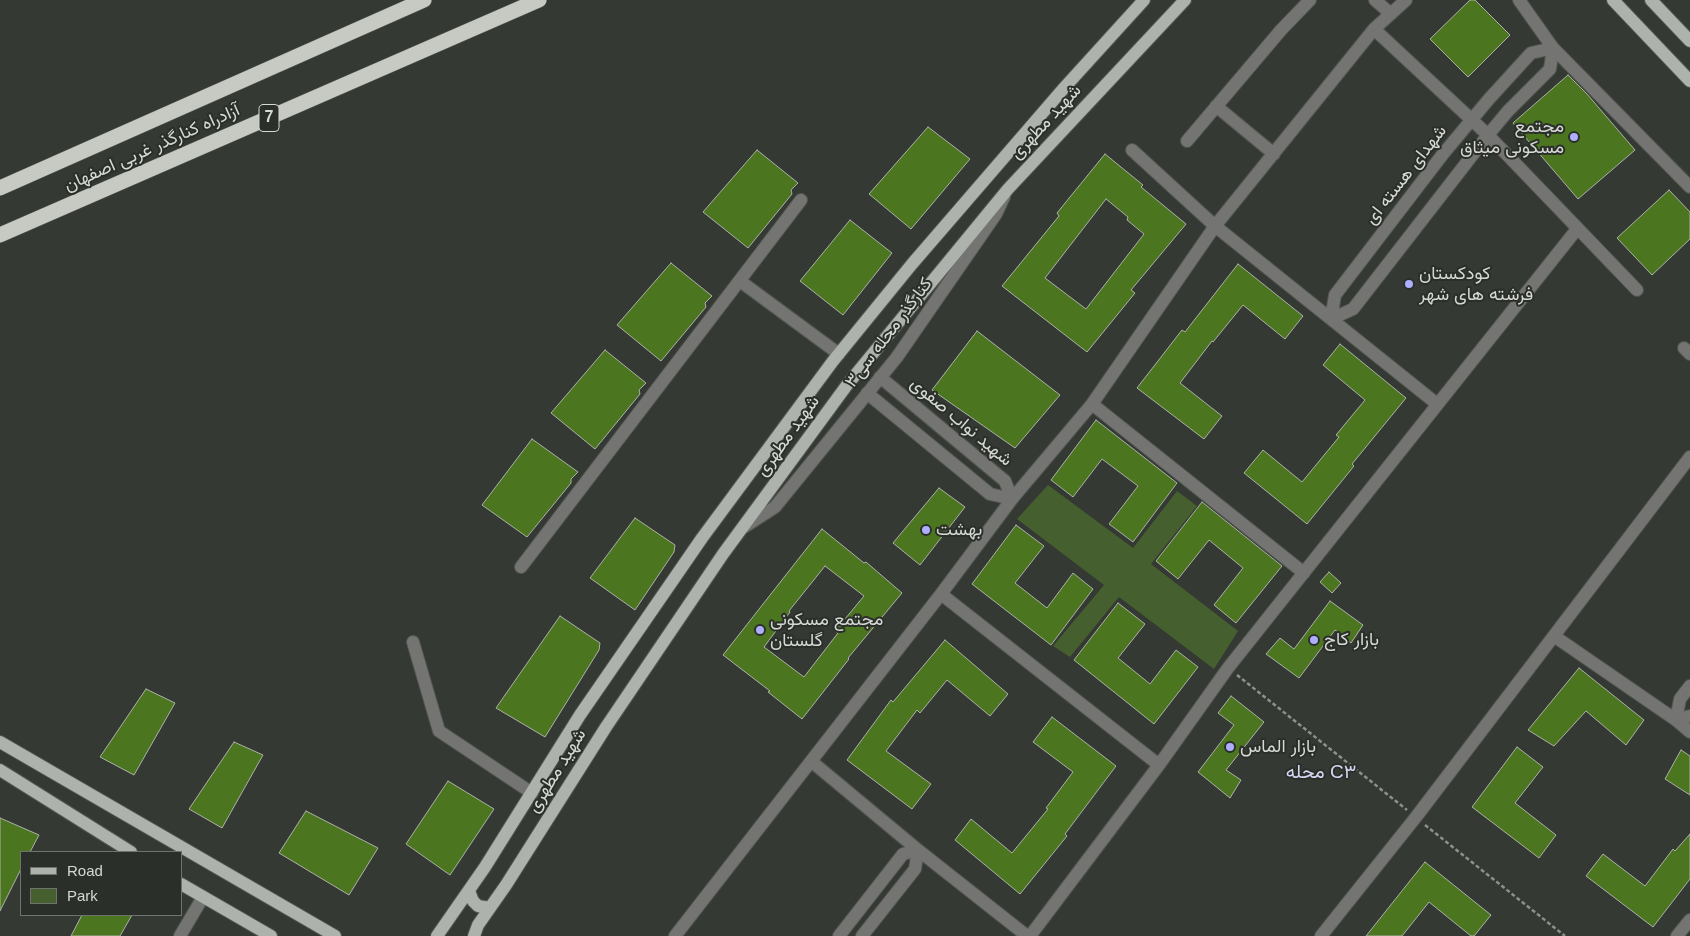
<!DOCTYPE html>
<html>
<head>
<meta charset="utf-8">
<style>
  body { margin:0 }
  #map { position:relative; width:1690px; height:936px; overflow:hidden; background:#353933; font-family:Arial,sans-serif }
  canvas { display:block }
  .legend { position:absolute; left:20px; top:851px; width:162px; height:65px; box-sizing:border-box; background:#2b2f29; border:1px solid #6f736d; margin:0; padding:6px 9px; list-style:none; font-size:15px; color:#d5d8d4 }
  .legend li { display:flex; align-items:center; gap:10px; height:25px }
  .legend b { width:25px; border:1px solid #6f736d }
</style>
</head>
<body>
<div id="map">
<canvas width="1690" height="936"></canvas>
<ul class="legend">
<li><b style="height:6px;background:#aeb2ac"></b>Road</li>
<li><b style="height:14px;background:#455f2f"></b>Park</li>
</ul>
</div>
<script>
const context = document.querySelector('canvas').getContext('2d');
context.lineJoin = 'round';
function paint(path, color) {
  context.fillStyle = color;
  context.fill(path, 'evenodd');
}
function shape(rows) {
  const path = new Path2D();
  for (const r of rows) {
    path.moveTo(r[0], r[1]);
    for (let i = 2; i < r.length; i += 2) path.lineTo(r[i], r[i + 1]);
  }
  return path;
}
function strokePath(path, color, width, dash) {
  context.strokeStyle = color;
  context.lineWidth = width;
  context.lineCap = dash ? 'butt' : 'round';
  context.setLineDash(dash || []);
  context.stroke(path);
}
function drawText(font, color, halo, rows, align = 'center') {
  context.font = font + ' Arial,Vazirmatn,sans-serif';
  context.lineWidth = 4;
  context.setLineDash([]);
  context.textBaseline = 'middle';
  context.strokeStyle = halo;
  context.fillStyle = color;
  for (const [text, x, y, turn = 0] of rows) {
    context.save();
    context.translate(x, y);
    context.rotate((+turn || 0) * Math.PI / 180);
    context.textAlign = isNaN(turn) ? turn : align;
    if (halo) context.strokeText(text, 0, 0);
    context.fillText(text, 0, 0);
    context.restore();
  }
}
paint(shape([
  [1048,485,1133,548,1177,491,1197,506,1151,564,1238,631,1214,669,1119,597,1070,657,1053,646,1104,585,1017,519]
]), '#455f2f');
const building = shape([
  [1470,0,1475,0,1510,35,1468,77,1430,39,1470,0],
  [1568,75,1587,94,1635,150,1578,199,1513,123,1568,75],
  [928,127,970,159,911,229,869,194,928,127],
  [757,150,798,183,791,190,792,194,748,248,703,212,757,150],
  [1105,154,1143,185,1141,187,1186,224,1131,290,1135,293,1087,352,1002,286,1059,216,1057,213,1105,154],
  [1106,199,1128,217,1127,220,1144,234,1086,309,1045,278,1106,199],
  [1669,190,1690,212,1690,239,1652,275,1617,238,1669,190],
  [850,220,892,253,843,315,800,281,850,220],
  [671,263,712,296,705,303,706,307,661,361,617,325,671,263],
  [1238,264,1303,316,1285,339,1243,305,1213,342,1212,341,1180,383,1222,416,1204,439,1137,388,1182,330,1185,332,1238,264],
  [977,331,1060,395,1015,448,932,390,977,331],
  [1340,344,1406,398,1352,464,1354,466,1307,524,1244,473,1263,450,1302,482,1339,437,1336,435,1365,400,1323,365,1340,344],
  [605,350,646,383,639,390,640,394,595,449,551,413,605,350],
  [1096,420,1177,483,1133,542,1109,524,1138,486,1102,459,1073,497,1051,480,1096,420],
  [532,439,578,472,571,479,571,483,527,537,482,505,532,439],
  [939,488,965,507,920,565,893,543,939,488],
  [1202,502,1282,566,1236,623,1214,605,1243,568,1209,540,1178,579,1156,561,1202,502],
  [635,518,675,545,674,552,635,610,590,578,635,518],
  [1016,525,1044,546,1015,583,1047,608,1073,573,1093,589,1051,645,972,584,1016,525],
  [822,529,864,563,866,562,902,593,848,658,849,659,802,719,768,692,770,691,723,655,822,529],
  [825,566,864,596,835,631,838,633,804,677,764,647,790,612,789,611,825,566],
  [1329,572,1341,583,1332,593,1320,582,1329,572],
  [1330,601,1363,625,1351,643,1335,630,1299,678,1266,654,1280,638,1294,649,1330,601],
  [1118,603,1145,624,1118,658,1150,684,1176,650,1198,667,1154,724,1074,660,1118,603],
  [560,616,600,643,599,650,545,737,496,708,560,616],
  [945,640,1008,694,990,716,947,680,920,713,917,710,886,751,931,784,912,809,847,760,891,700,893,702,945,640],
  [1579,668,1644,720,1626,745,1586,711,1554,746,1528,730,1579,668],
  [146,689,175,703,134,775,100,757,146,689],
  [1231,696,1264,722,1226,770,1241,780,1230,798,1198,772,1234,725,1218,713,1231,696],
  [1052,717,1116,766,1065,834,1067,836,1020,894,955,840,971,819,1012,853,1048,809,1046,808,1073,772,1033,742,1052,717],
  [234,742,263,755,222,828,189,809,234,742],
  [1517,747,1543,767,1515,803,1556,835,1539,858,1472,807,1517,747],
  [1681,750,1690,756,1690,795,1665,779,1681,750],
  [448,781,494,809,450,875,406,844,448,781],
  [306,811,378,848,349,895,279,853,306,811],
  [0,818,39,835,30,852,21,852,21,869,0,911,0,818],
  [1690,834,1690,879,1653,927,1586,876,1603,854,1645,886,1673,849,1675,851,1690,834],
  [1425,862,1491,915,1474,936,1471,936,1429,902,1402,936,1366,936,1425,862],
  [82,915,132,915,120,936,71,936,82,915]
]);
paint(building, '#4b761f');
strokePath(building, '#adb1aa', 1);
const minor = shape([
  [1375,0,1391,14],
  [1519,0,1553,48,1690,187],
  [1374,29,1488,135,1637,290],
  [1553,48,1550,69,1508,111,1488,135,1353,309,1331,319,1335,295,1443,154,1489,99,1531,53,1553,48],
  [1216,106,1274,154],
  [1187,141,1281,30,1310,0],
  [1132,150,1215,226,1437,404],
  [740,281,839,354],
  [1684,348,1690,354],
  [880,377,1005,481,1012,499],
  [867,393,990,494,1012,499],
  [1092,404,1304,573],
  [744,527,775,507,897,357,996,214,1004,197],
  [521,567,801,200],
  [941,594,1159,765],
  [1554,636,1676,720,1690,732],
  [413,642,439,731,532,793],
  [1690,686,1680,699,1676,720,1690,716],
  [811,761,918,850,1027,936],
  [180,936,203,897],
  [675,936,941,594,1012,499,1092,404,1215,226,1374,29,1406,0],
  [839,936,903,854,918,850,915,869,862,936],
  [1030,936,1159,765,1228,668,1577,229],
  [1321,936,1416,817,1690,457],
  [1677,936,1690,920]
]);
const major = shape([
  [1613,0,1690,81],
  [1651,0,1690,41],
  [0,742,335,936],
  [0,770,131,852],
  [181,884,271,936],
  [469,891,473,901,478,906,490,908],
  [437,936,485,867,580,715,702,538,833,361,912,264,1064,88,1144,0],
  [474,936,478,925,506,885,606,727,723,554,847,385,1008,189,1185,0]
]);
const highway = shape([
  [0,188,424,0],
  [0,235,539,0]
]);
strokePath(minor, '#525650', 14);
strokePath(major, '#525650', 14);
strokePath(highway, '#525650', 16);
strokePath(shape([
  [1237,675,1407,810],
  [1425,825,1565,936]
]), '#8d908b', 2.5, [4, 2.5]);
strokePath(minor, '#747572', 12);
strokePath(major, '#aeb2ac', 12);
strokePath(highway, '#c6cac3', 15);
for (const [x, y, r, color] of [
  [1574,137,5,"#adaffb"],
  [1409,284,5,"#adaffb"],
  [926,530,5,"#adaffb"],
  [760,630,5,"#adaffb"],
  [1314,640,5,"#adaffb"],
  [1230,747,5,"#adaffb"]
]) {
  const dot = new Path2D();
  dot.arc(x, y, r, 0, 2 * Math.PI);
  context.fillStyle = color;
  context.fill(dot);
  strokePath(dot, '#2b2f29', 2);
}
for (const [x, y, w] of [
  [269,118,20]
]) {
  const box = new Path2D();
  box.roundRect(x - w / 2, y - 13.5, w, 27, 4);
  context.fillStyle = '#2b2f29';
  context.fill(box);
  strokePath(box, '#d5d8d4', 1);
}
drawText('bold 16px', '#d5d8d4', null, [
  ["7",269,118]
]);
drawText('18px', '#d5d8d4', '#2b2f29', [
  ["شهید مطهری",1046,122,-47],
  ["آزادراه کنارگذر غربی اصفهان",152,148,-24],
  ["شهدای هسته ای",1406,175,-52],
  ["کنارگذر محله سی۳",889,333,-53],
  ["شهید نواب صفوی",961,422,40],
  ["شهید مطهری",788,436,-54],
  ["شهید مطهری",557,771,-58]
]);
drawText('18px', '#d5d8d4', '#2b2f29', [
  ["مجتمع",1564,127,"right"],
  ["مسکونی میثاق",1564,148,"right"],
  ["کودکستان",1419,274],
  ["فرشته های شهر",1419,295],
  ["بهشت",936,530],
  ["مجتمع مسکونی",770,620],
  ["گلستان",770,641],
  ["بازار کاج",1324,640],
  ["بازار الماس",1240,747]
], 'left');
drawText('19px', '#d4d6f3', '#2b2f29', [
  ["محله C۳",1321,773]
]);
</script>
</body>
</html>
